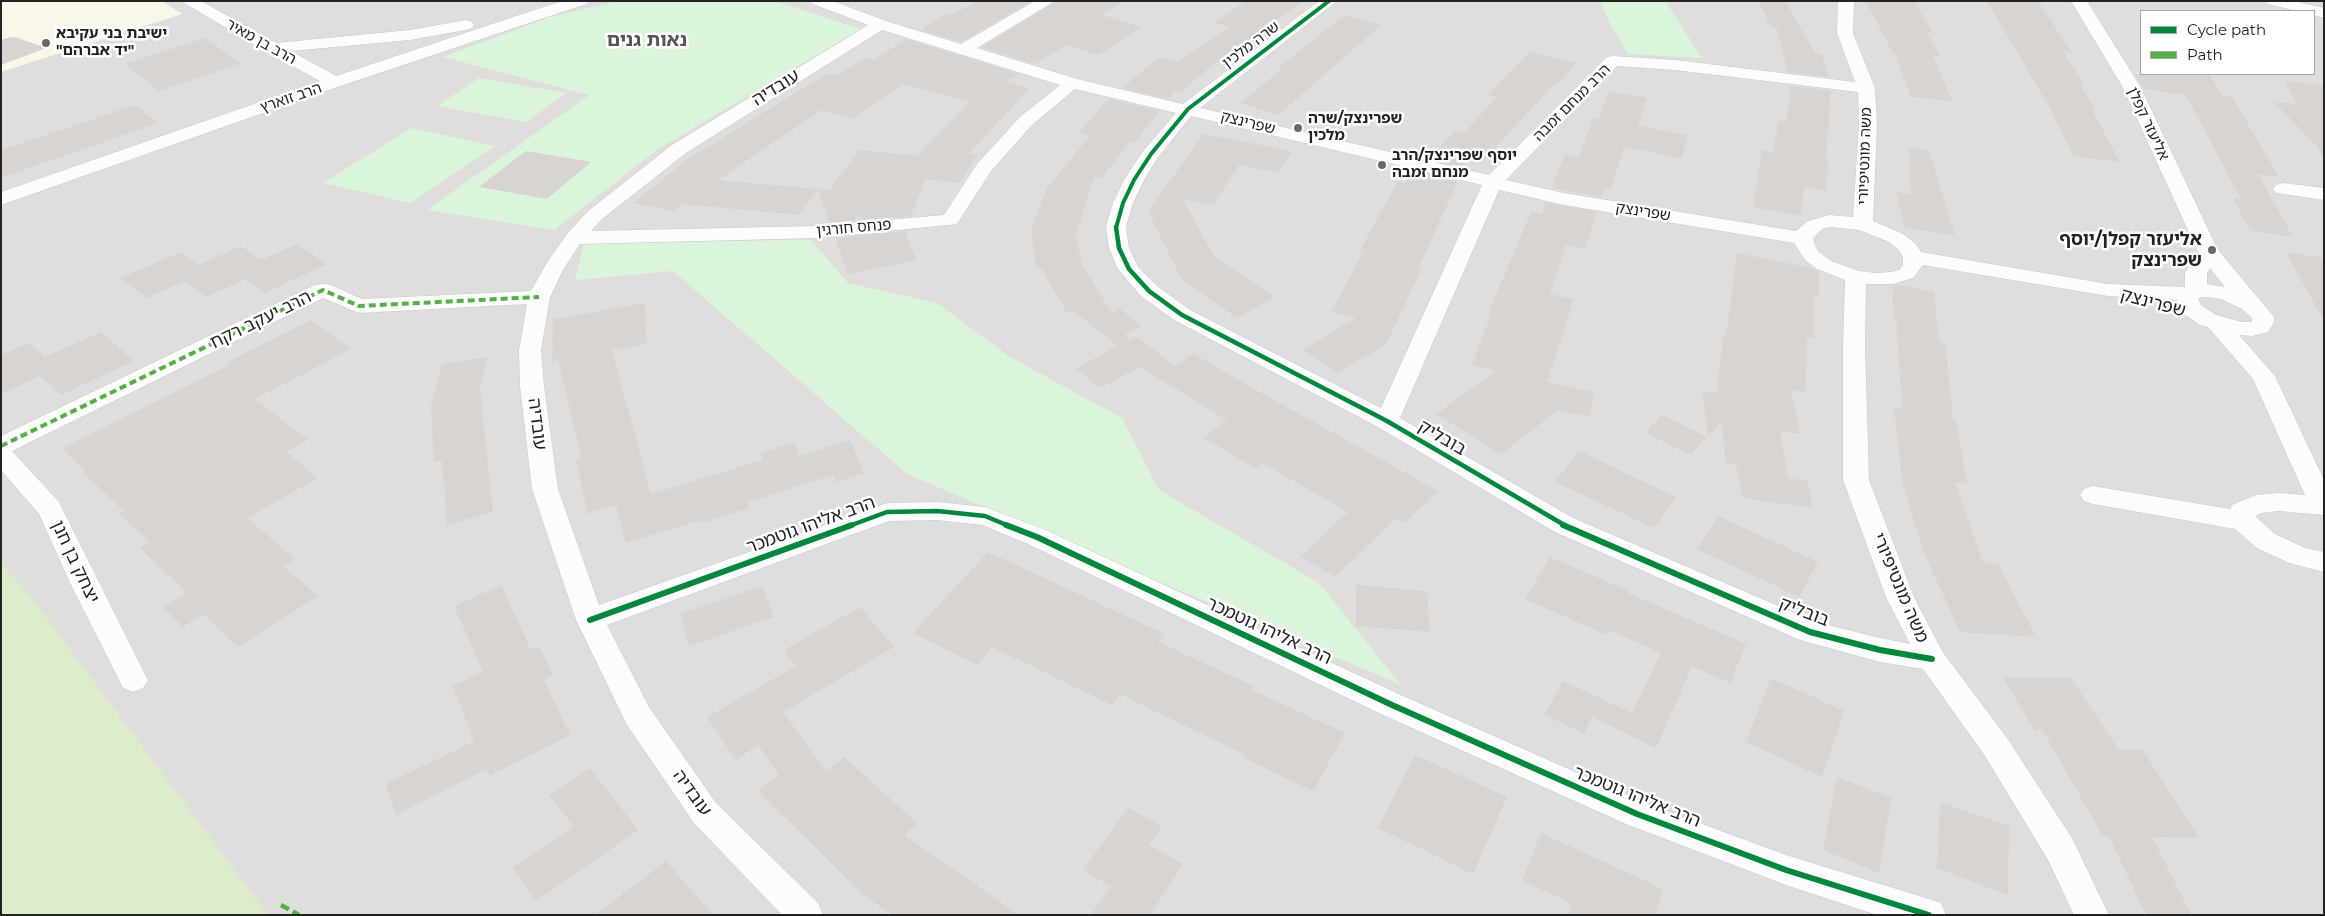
<!DOCTYPE html>
<html>
<head>
<meta charset="utf-8">
<style>
  body { margin:0 }
  #map { position:relative; width:2325px; height:916px; overflow:hidden; background:#f0eeeb; font-family:Montserrat,sans-serif }
  canvas { display:block }
  .frame { position:absolute; inset:0; border:2px solid #222; pointer-events:none }
  .legend { position:absolute; left:2140px; top:10px; width:175px; height:65px; box-sizing:border-box; background:#fff; border:1px solid #a7a7a7; margin:0; padding:6px 9px; list-style:none; font-size:15px; color:#222 }
  .legend li { display:flex; align-items:center; gap:10px; height:25px }
  .legend b { width:25px; border:1px solid #a7a7a7 }
</style>
</head>
<body>
<div id="map">
<canvas width="2325" height="916"></canvas>
<div class="frame"></div>
<ul class="legend">
<li><b style="height:6px;background:#00873e"></b>Cycle path</li>
<li><b style="height:6px;background:#55b145"></b>Path</li>
</ul>
</div>
<script>
const context = document.querySelector('canvas').getContext('2d');
context.lineJoin = 'round';
function paint(path, color) {
  context.fillStyle = color;
  context.fill(path, 'evenodd');
}
function shape(rows) {
  const path = new Path2D();
  for (const r of rows) {
    path.moveTo(r[0], r[1]);
    for (let i = 2; i < r.length; i += 2) path.lineTo(r[i], r[i + 1]);
  }
  return path;
}
function strokePath(path, color, width, dash) {
  context.strokeStyle = color;
  context.lineWidth = width;
  context.lineCap = dash ? 'butt' : 'round';
  context.setLineDash(dash || []);
  context.stroke(path);
}
function drawText(font, color, halo, rows, align = 'center') {
  context.font = font + ' Montserrat,"Noto Sans Hebrew",sans-serif';
  context.lineWidth = 5;
  context.setLineDash([]);
  context.textBaseline = 'middle';
  context.strokeStyle = halo;
  context.fillStyle = color;
  for (const [text, x, y, turn = 0] of rows) {
    context.save();
    context.translate(x, y);
    context.rotate((+turn || 0) * Math.PI / 180);
    context.textAlign = isNaN(turn) ? turn : align;
    if (halo) context.strokeText(text, 0, 0);
    context.fillText(text, 0, 0);
    context.restore();
  }
}
paint(shape([
  [1,1,2324,1,2324,915,192,915,1,712],
  [2141,11,2314,11,2314,74,2141,74]
]), '#dfdedc');
paint(shape([
  [1,1,162,1,182,14,1,72]
]), '#f8f7e8');
paint(shape([
  [1,564,29,594,268,915,1,915]
]), '#ddeccb');
paint(shape([
  [620,1,774,1,861,29,658,149,554,230,427,210,589,95,443,57,550,17],
  [1600,1,1665,1,1702,58,1628,54,1608,20],
  [479,78,566,93,526,122,437,106],
  [411,128,495,146,410,203,323,183],
  [811,240,848,283,937,303,1010,357,1122,418,1159,490,1319,583,1401,685,907,474,673,271,575,280,584,243]
]), '#daf5da');
paint(shape([
  [81,55,137,94,1,141,1,81]
]), '#e0dfde');
paint(shape([
  [978,1,1031,1,961,42,921,30,944,14,950,16],
  [1057,1,1122,1,1102,15,1142,27,1098,55,1066,45,1035,64,982,47],
  [1246,1,1304,1,1213,64,1182,92,1175,90,1168,99,1122,88,1160,57,1178,62,1230,27,1214,23],
  [1759,1,1785,1,1815,53,1822,54,1829,77,1788,72,1777,28,1771,28],
  [1866,1,1914,1,1932,32,1926,32,1940,56,1933,56,1952,101,1911,97,1895,53,1892,52],
  [1987,1,2038,1,2072,53,2063,52,2085,85,2080,84,2096,111,2092,110,2120,162,2073,156,2049,106],
  [1345,15,1381,25,1278,115,1240,103,1282,69,1278,68],
  [11,37,15,37,46,48,1,65,1,40],
  [205,38,241,63,159,91,125,64],
  [906,39,1019,74,1006,82,1030,88,969,153,978,154,960,183,925,179,911,216,830,223,818,189,829,190,860,150,917,156,971,102,903,84,853,119,822,110,718,180,818,189,799,215,682,204,674,211,633,203,688,159,828,73,837,76,865,58,874,60],
  [1530,52,1576,63,1559,83,1556,82,1480,164,1467,161,1464,167,1428,159,1455,130,1464,133,1497,97,1488,95],
  [2135,74,2210,75,2222,96,2232,97,2279,177,2258,174,2293,237,2250,231,2233,198,2241,199,2186,95,2144,89],
  [2285,80,2324,86,2324,160,2317,146,2273,101,2296,104],
  [1791,86,1831,91,1826,162,1828,163,1826,190,1804,186,1801,216,1753,207,1762,150,1773,152,1778,120,1786,122],
  [1609,91,1647,98,1638,126,1688,135,1682,158,1624,147,1611,189,1604,187,1601,197,1552,188,1565,154,1579,157,1593,118,1598,119],
  [1109,99,1159,111,1134,143,1129,143,1102,178,1094,177,1076,235,1082,265,1112,313,1120,309,1142,326,1125,334,1129,341,1137,337,1175,366,1194,354,1261,393,1438,491,1405,523,1396,518,1335,577,1301,556,1348,512,1262,463,1255,468,1204,438,1227,420,1140,367,1100,388,1076,368,1118,346,1073,311,1067,313,1041,268,1036,268,1031,230,1047,188,1091,135,1078,133],
  [135,105,158,123,1,178,1,150],
  [1204,134,1292,151,1278,173,1239,165,1213,205,1183,199,1214,257,1275,297,1237,318,1182,280,1148,211],
  [1909,147,1929,151,1955,235,1905,228,1896,192,1911,194],
  [526,151,591,162,547,199,479,187],
  [1416,171,1458,181,1418,269,1421,270,1386,344,1338,373,1302,350,1356,318,1331,312,1364,251,1358,254,1398,181,1405,183],
  [1546,203,1597,212,1585,249,1566,245,1550,294,1574,299,1547,382,1594,392,1590,417,1558,410,1501,454,1436,414,1496,371,1472,365,1491,315,1488,314,1531,212,1542,214],
  [905,231,916,260,848,274,835,238],
  [297,244,327,264,265,293,246,279,206,297,185,281,147,298,120,278,181,252,199,265,241,246,261,260],
  [2286,252,2324,258,2324,321],
  [1737,253,1812,268,1819,272,1819,296,1814,296,1814,339,1807,338,1806,393,1791,390,1800,434,1780,431,1788,478,1807,481,1813,508,1742,498,1736,464,1726,463,1722,422,1708,437,1702,391,1717,393,1723,335,1726,335],
  [1898,285,1934,292,1939,341,1945,343,1953,419,1956,420,1967,484,1955,482,1983,563,1998,564,2036,637,1960,632,1923,550,1903,485,1894,408,1902,409,1896,320,1894,319,1892,286],
  [645,303,647,344,612,350,651,494,763,460,760,453,794,443,799,456,850,440,864,473,836,482,833,475,748,502,750,508,701,523,700,520,626,543,616,505,588,513,576,461,582,459,558,360,552,362,553,319],
  [311,320,351,349,255,399,308,440,286,452,318,478,247,518,295,559,283,566,318,596,238,647,203,614,183,627,163,607,187,593,140,548,150,542,119,514,124,511,83,472,86,471,62,448,231,364,228,362],
  [101,332,134,361,61,395,40,376,1,394,1,355,29,343,45,357],
  [487,357,480,388,493,512,447,525,442,460,434,462,431,405,442,364],
  [1662,415,1707,437,1690,455,1645,432],
  [1579,451,1676,497,1654,528,1555,482],
  [1718,516,1818,562,1799,597,1697,549],
  [988,552,1165,634,1158,642,1254,686,1252,690,1345,733,1313,791,1244,758,1245,755,1120,694,1112,705,992,647,977,665,913,633],
  [1550,557,1629,591,1628,593,1746,644,1730,683,1692,666,1656,748,1592,717,1584,734,1545,715,1563,681,1632,713,1661,653,1609,630,1607,635,1525,599],
  [501,585,531,650,539,646,553,675,544,680,570,735,489,776,487,769,396,815,386,784,474,741,453,686,483,672,454,606],
  [1356,585,1427,591,1430,632,1356,626],
  [763,586,773,617,689,646,680,614],
  [860,607,894,647,783,712,826,771,844,757,918,824,904,835,1019,915,892,915,865,896,758,791,779,775,758,745,736,760,707,717,796,666,784,650],
  [2070,677,2118,749,2142,749,2199,838,2152,837,2191,915,2146,915,2109,836,2103,836,2042,729,2035,730,2003,678],
  [1771,678,1844,711,1822,777,1746,742],
  [1415,755,1507,797,1473,874,1378,828],
  [590,768,638,830,536,901,513,868,574,827,549,795],
  [1837,777,1891,798,1879,873,1823,850],
  [1940,802,2009,826,2008,895,1937,868],
  [1128,808,1162,826,1149,845,1183,864,1150,915,1091,915,1111,886,1083,870],
  [1541,833,1663,889,1655,915,1568,915,1572,904,1522,880],
  [666,861,713,915,595,915,656,869]
]), '#d7d4d2');
const minor = shape([
  [181,1,201,1,276,43,410,30,466,20,472,22,474,25,472,28,466,30,410,40,291,51,336,76,537,9,563,1,589,1,586,4,340,86,1,205,1,192,320,81,265,51,181,1],
  [810,1,833,1,886,21,961,44,1035,1,1055,1,977,48,1077,79,1183,104,1319,1,1337,1,1200,108,1489,175,1607,57,1613,56,1675,60,1855,82,1837,33,1838,1,1854,1,1853,33,1875,88,1877,125,1873,221,1903,234,1915,243,1921,252,2108,284,2185,287,2185,273,2198,252,2122,86,2071,1,2087,1,2140,86,2218,250,2274,317,2274,322,2268,332,2252,336,2239,335,2275,376,2324,480,2324,515,2279,511,2261,513,2255,516,2275,534,2305,548,2324,552,2324,572,2289,563,2257,548,2235,529,2093,504,2084,501,2080,495,2084,489,2093,486,2230,509,2232,505,2256,495,2279,493,2305,495,2253,379,2208,327,2200,325,2184,314,2177,300,2108,296,1923,265,1913,278,1893,284,1866,284,1865,346,1869,480,1914,597,1942,651,2007,738,2072,838,2109,915,2074,915,2048,860,1985,756,1923,669,1880,662,1800,640,1555,532,1378,427,1174,320,1141,296,1118,269,1109,248,1106,227,1113,203,1124,180,1144,150,1176,113,1075,89,1032,125,991,171,957,224,818,238,580,244,564,268,550,297,541,350,544,386,558,489,599,605,887,503,937,502,985,507,1046,530,1403,696,1648,804,1786,855,1929,899,1941,903,1946,915,1877,915,1786,885,1626,824,1381,714,1028,544,982,525,937,520,889,521,607,625,649,707,716,803,818,903,823,915,782,915,694,823,627,725,576,620,532,489,520,386,519,350,527,304,359,313,323,298,12,451,59,502,148,680,143,688,133,692,123,688,71,585,39,514,1,470,1,436,315,285,323,284,331,285,362,299,531,291,546,264,567,234,588,211,672,145,868,25,813,4,810,1],
  [882,30,1060,85,1020,117,977,164,944,215,818,226,591,231,602,219,686,153,882,30],
  [1617,66,1675,70,1858,92,1859,125,1853,217,1829,215,1808,221,1796,231,1564,193,1506,180,1617,66],
  [1191,116,1482,185,1381,408,1190,310,1157,286,1138,267,1129,248,1126,227,1133,203,1144,180,1158,157,1191,116],
  [1499,190,1564,205,1794,243,1805,260,1817,269,1845,280,1843,346,1843,480,1886,597,1910,644,1880,638,1816,622,1573,518,1400,418,1499,190],
  [1830,227,1859,230,1889,242,1899,250,1903,257,1903,265,1899,270,1891,272,1876,273,1859,271,1831,261,1819,252,1815,246,1813,238,1822,229,1830,227],
  [2210,268,2225,287,2207,284,2207,273,2210,268],
  [2205,297,2221,299,2242,309,2252,318,2252,322,2242,322,2216,315,2201,305,2198,298,2205,297],
  [2265,1,2294,1,2324,8,2324,18,2314,15,2314,11,2297,11,2268,4,2265,1],
  [2283,183,2324,188,2324,200,2276,193,2273,189,2276,185,2283,183]
]);
strokePath(minor, '#c9c8c7', 1);
paint(minor, '#fdfcfc');
strokePath(shape([
  [1,446,323,290,359,306,539,297]
]), '#55b145', 4, [7, 4]);
strokePath(shape([
  [281,905,299,915]
]), '#55b145', 4.5, [9, 4.5]);
strokePath(shape([
  [1116,228,1123,203,1134,180,1151,154,1188,109,1329,1]
]), '#00873e', 4);
strokePath(shape([
  [1116,227,1119,248,1129,269,1149,291,1182,315,1387,421,1566,526],
  [849,526,887,512,937,511,985,516,1009,526]
]), '#00873e', 4.5);
strokePath(shape([
  [1006,525,1037,537,1392,705,1637,814,1786,870,1929,915],
  [1563,525,1810,632,1880,650,1932,659],
  [590,620,852,525]
]), '#00873e', 6);
for (const [x, y, r, color] of [
  [46,43,5,"#6a6968"],
  [1298,128,5,"#6a6968"],
  [1382,165,5,"#6a6968"],
  [2212,250,5,"#6a6968"]
]) {
  const dot = new Path2D();
  dot.arc(x, y, r, 0, 2 * Math.PI);
  context.fillStyle = color;
  context.fill(dot);
  strokePath(dot, '#fff', 2);
}
drawText('bold 15px', '#222', '#fff', [
  ["ישיבת בני עקיבא",56,34],
  ["\"יד אברהם\"",56,51],
  ["שפרינצק/שרה",1308,119],
  ["מלכין",1308,136],
  ["יוסף שפרינצק/הרב",1392,156],
  ["מנחם זמבה",1392,173]
], 'left');
drawText('15px', '#222', '#fff', [
  ["הרב בן מאיר",261,42,29],
  ["שרה מלכין",1251,45,-37],
  ["הרב זוארץ",291,98,-19],
  ["הרב מנחם זמבה",1572,103,-45],
  ["שפרינצק",1248,123,14],
  ["אליעזר קפלן",2148,124,65],
  ["משה מונטיפיורי",1865,156,-88],
  ["שפרינצק",1643,212,9],
  ["פנחס חורגין",854,228,-5]
]);
drawText('18px', '#222', '#fff', [
  ["עובדיה",776,88,-32],
  ["שפרינצק",2153,303,15],
  ["הרב יעקב רקח",261,320,-26],
  ["עובדיה",537,424,83],
  ["בובליק",1442,438,30],
  ["הרב אליהו גוטמכר",811,525,-20],
  ["יצחק בן חנן",75,562,65],
  ["משה מונטיפיורי",1900,588,67],
  ["בובליק",1804,612,21],
  ["הרב אליהו גוטמכר",1269,631,25],
  ["עובדיה",692,793,54],
  ["הרב אליהו גוטמכר",1637,797,22]
]);
drawText('bold 18px', '#222', '#fff', [
  ["אליעזר קפלן/יוסף",2202,240],
  ["שפרינצק",2202,261]
], 'right');
drawText('bold 19px', '#555', '#fff', [
  ["נאות גנים",647,40]
]);
</script>
</body>
</html>
